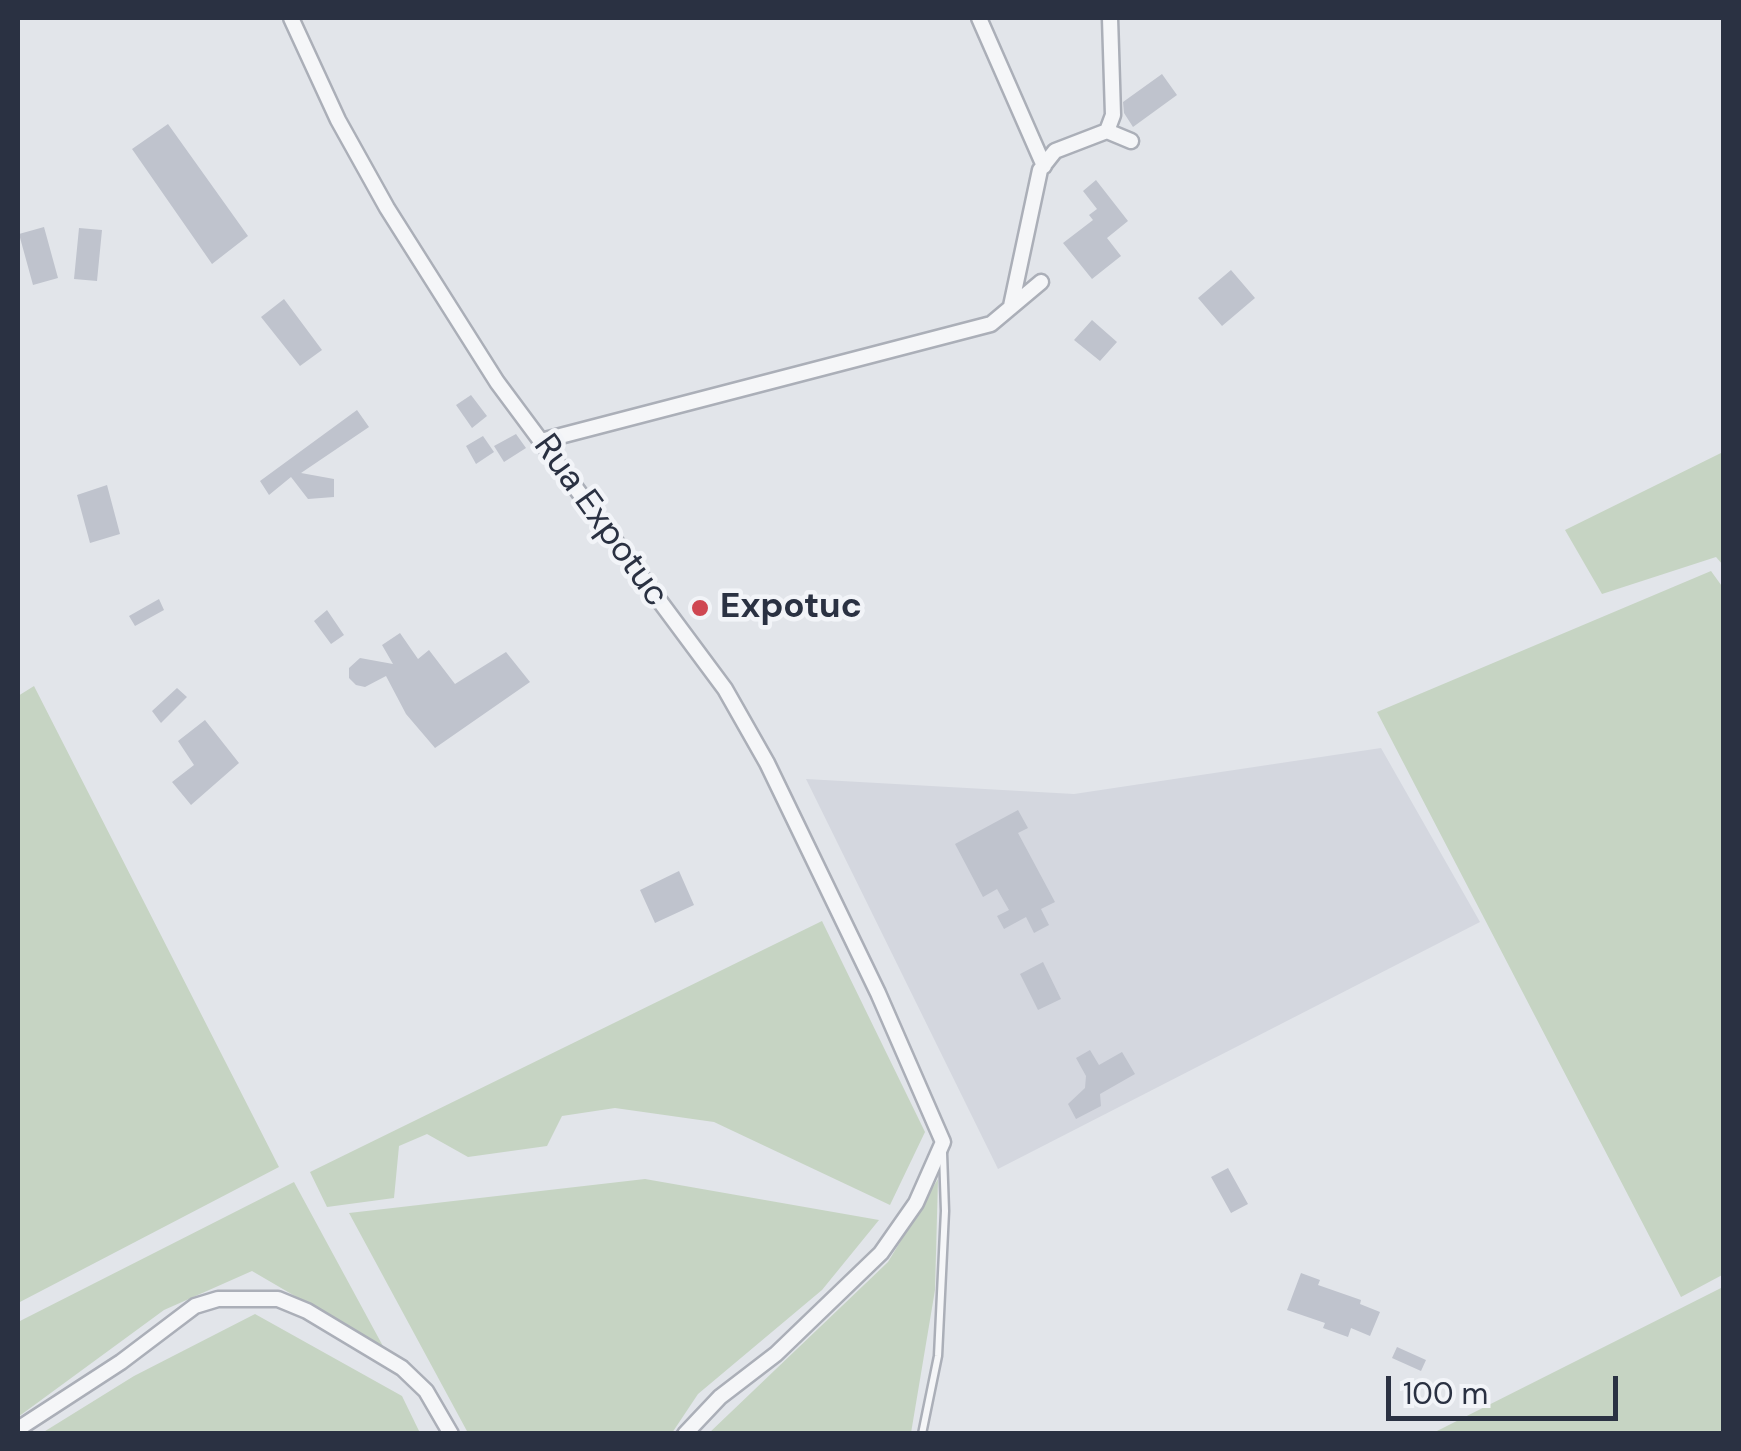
<!DOCTYPE html>
<html>
<head>
<meta charset="utf-8">
<style>
  body { margin:0 }
  #map { position:relative; width:1741px; height:1451px; overflow:hidden; background:#e2e5ea; font-family:"DM Sans",sans-serif }
  canvas { display:block }
  .frame { position:absolute; inset:0; border:20px solid #2a3142; pointer-events:none }
  .scale { position:absolute; left:1386px; top:1376px; width:232px; height:45px; box-sizing:border-box; border:5px solid #2a3142; border-top:0; padding-left:12px; font-size:30px; line-height:35px; white-space:nowrap; color:#2a3142; -webkit-text-stroke:8px #f2f4f8; paint-order:stroke }
</style>
</head>
<body>
<div id="map">
<canvas width="1741" height="1451"></canvas>
<div class="frame"></div>
<div class="scale">100 m</div>
</div>
<script>
const context = document.querySelector('canvas').getContext('2d');
context.lineJoin = 'round';
function paint(path, color) {
  context.fillStyle = color;
  context.fill(path, 'evenodd');
}
function shape(rows) {
  const path = new Path2D();
  for (const r of rows) {
    path.moveTo(r[0], r[1]);
    for (let i = 2; i < r.length; i += 2) path.lineTo(r[i], r[i + 1]);
  }
  return path;
}
function strokePath(path, color, width, dash) {
  context.strokeStyle = color;
  context.lineWidth = width;
  context.lineCap = dash ? 'butt' : 'round';
  context.setLineDash(dash || []);
  context.stroke(path);
}
function drawText(font, color, halo, rows, align = 'center') {
  context.font = font + ' "DM Sans",sans-serif';
  context.lineWidth = 9;
  context.setLineDash([]);
  context.textBaseline = 'middle';
  context.strokeStyle = halo;
  context.fillStyle = color;
  for (const [text, x, y, turn = 0] of rows) {
    context.save();
    context.translate(x, y);
    context.rotate((+turn || 0) * Math.PI / 180);
    context.textAlign = isNaN(turn) ? turn : align;
    if (halo) context.strokeText(text, 0, 0);
    context.fillText(text, 0, 0);
    context.restore();
  }
}
paint(shape([
  [1381,748,1480,922,998,1169,806,779,1074,794]
]), '#d4d7df');
paint(shape([
  [1723,452,1723,565,1716,557,1602,594,1565,530],
  [1711,571,1724,589,1724,1274,1681,1297,1377,712],
  [34,686,279,1167,18,1303,18,696],
  [822,921,925,1132,890,1205,714,1122,615,1108,562,1116,547,1146,468,1157,427,1134,399,1146,394,1198,327,1207,310,1172],
  [645,1179,879,1220,822,1290,698,1394,672,1433,468,1433,349,1213],
  [938,1179,935,1290,911,1433,708,1434,888,1262],
  [294,1182,384,1348,252,1271,164,1310,18,1417,18,1322],
  [1723,1287,1723,1433,1433,1433],
  [255,1314,402,1396,420,1433,42,1433,134,1376]
]), '#c6d4c3');
paint(shape([
  [1162,74,1177,95,1133,127,1124,113,1123,102],
  [168,124,248,236,212,264,132,149],
  [1096,180,1128,221,1107,238,1121,256,1092,279,1063,243,1093,220,1089,215,1097,209,1083,191],
  [44,227,58,278,33,285,19,234],
  [79,228,102,230,97,281,74,279],
  [1231,270,1255,298,1222,326,1198,298],
  [284,299,322,350,300,366,261,317],
  [1092,320,1117,342,1100,361,1074,340],
  [471,395,487,416,472,428,456,405],
  [357,410,369,427,301,473,334,479,334,497,308,499,291,477,269,495,260,481],
  [516,434,526,448,504,462,494,446],
  [483,436,494,452,476,464,466,446],
  [107,485,120,534,90,543,77,495],
  [159,599,164,610,135,626,129,616],
  [327,610,344,635,331,644,314,621],
  [400,633,418,659,429,650,455,684,506,652,530,682,435,748,406,714,386,676,365,687,356,685,349,678,349,668,360,658,393,664,382,645],
  [177,688,187,697,161,723,152,711],
  [205,720,239,763,191,805,172,782,194,765,178,741],
  [1018,810,1028,828,1018,833,1055,902,1041,909,1049,925,1034,933,1026,917,1004,929,997,916,1009,910,997,889,983,897,955,844],
  [679,871,694,905,655,923,640,890],
  [1043,962,1061,999,1038,1010,1020,974],
  [1090,1050,1099,1065,1122,1052,1135,1074,1100,1094,1101,1106,1076,1119,1068,1104,1085,1088,1086,1076,1076,1058],
  [1228,1168,1248,1204,1231,1213,1211,1177],
  [1301,1273,1320,1280,1318,1285,1361,1300,1360,1304,1380,1312,1370,1336,1351,1328,1348,1337,1323,1328,1325,1323,1287,1310],
  [1397,1347,1426,1360,1421,1371,1392,1358]
]), '#bfc3cd');
const lane = shape([
  [922,1434,938,1356,945,1211,943,1153]
]);
const street = shape([
  [291,18,338,120,387,208,497,382,725,689,767,763,878,993,943,1142,916,1203,881,1253,776,1354,720,1397,685,1434],
  [979,18,1044,166],
  [1107,131,1113,115,1110,18],
  [1011,306,1040,170,1055,151,1107,131,1131,141],
  [541,441,991,324,1041,282],
  [18,1429,121,1362,195,1306,218,1299,278,1299,307,1311,402,1368,426,1391,451,1434]
]);
strokePath(lane, '#abafb8', 11);
strokePath(street, '#abafb8', 19);
strokePath(lane, '#f5f6f8', 6);
strokePath(street, '#f5f6f8', 14);
for (const [x, y, r, color] of [
  [700,608,10,"#cf4752"]
]) {
  const dot = new Path2D();
  dot.arc(x, y, r, 0, 2 * Math.PI);
  context.fillStyle = color;
  context.fill(dot);
  strokePath(dot, '#f2f4f8', 4);
}
drawText('35px', '#2a3142', '#f2f4f8', [
  ["Rua Expotuc",600,521,54]
]);
drawText('bold 35px', '#2a3142', '#f2f4f8', [
  ["Expotuc",720,608]
], 'left');
</script>
</body>
</html>
